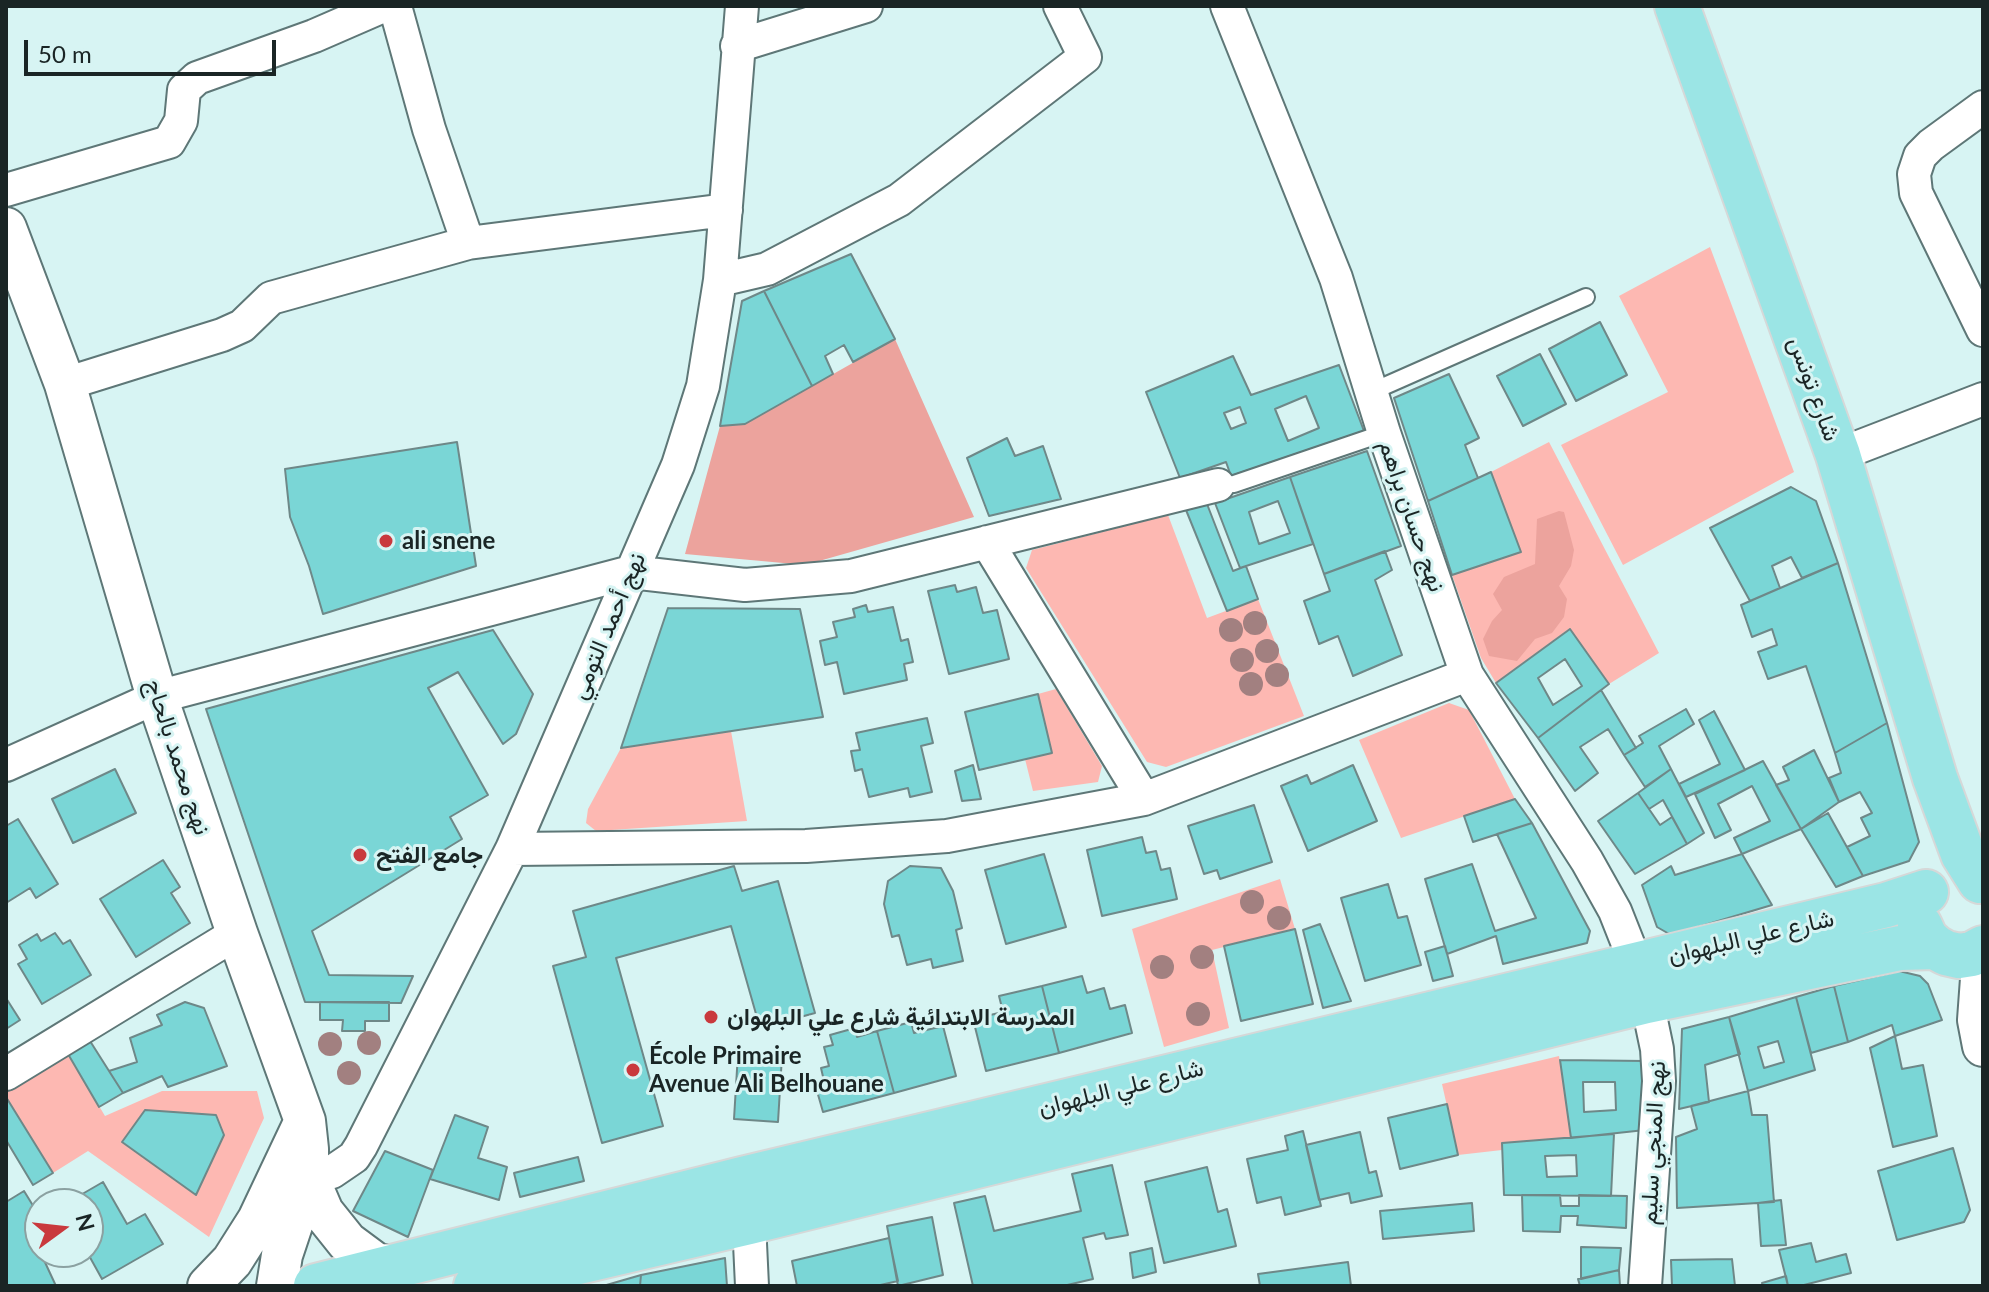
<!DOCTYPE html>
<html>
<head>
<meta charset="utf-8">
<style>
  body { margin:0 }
  #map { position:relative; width:1989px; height:1292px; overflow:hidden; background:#d7f4f3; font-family:Lato,sans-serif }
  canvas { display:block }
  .frame { position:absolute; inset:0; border:8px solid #1a2525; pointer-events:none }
  .north { position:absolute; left:24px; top:1188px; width:80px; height:80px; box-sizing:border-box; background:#d7f4f3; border:2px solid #8ba1a1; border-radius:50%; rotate:75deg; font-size:22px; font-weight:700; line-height:32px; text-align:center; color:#1a2525 }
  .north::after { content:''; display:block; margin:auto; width:28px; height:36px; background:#c9393d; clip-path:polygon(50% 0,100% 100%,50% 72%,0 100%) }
  .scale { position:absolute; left:24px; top:40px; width:252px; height:36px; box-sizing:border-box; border:4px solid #1a2525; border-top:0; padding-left:10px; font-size:24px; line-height:28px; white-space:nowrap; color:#1a2525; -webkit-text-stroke:6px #d7f4f3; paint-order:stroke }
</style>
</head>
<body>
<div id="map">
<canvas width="1989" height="1292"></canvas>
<div class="frame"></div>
<div class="north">N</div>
<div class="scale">50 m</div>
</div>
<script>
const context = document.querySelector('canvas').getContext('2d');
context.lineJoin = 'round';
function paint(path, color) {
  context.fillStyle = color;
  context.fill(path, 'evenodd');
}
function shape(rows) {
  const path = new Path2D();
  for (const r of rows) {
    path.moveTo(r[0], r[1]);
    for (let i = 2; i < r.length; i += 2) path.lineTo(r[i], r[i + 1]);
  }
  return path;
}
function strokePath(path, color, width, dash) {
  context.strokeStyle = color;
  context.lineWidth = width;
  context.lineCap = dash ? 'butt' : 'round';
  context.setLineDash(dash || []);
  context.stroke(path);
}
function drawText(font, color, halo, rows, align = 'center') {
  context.font = font + ' Lato,Vazirmatn,sans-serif';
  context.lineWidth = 6;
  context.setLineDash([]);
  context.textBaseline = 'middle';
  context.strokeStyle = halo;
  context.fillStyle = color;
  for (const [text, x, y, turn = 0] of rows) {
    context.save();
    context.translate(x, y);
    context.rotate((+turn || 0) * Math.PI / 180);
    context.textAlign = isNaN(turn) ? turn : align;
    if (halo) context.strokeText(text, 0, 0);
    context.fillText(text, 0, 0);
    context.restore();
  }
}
paint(shape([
  [1710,247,1794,472,1623,565,1561,445,1668,392,1619,296],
  [1549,442,1659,653,1609,684,1569,629,1496,683,1481,658,1452,575,1520,552,1491,472],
  [1168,515,1207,618,1258,599,1304,716,1166,767,1147,762,1026,568,1032,550],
  [1056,689,1102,766,1098,782,1033,791,1025,759,1052,753,1038,694],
  [1449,703,1469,710,1515,799,1401,838,1359,740],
  [731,731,747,821,596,831,586,823,588,809,621,748],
  [1280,879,1295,929,1212,950,1229,1028,1164,1047,1132,929],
  [68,1054,105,1116,162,1091,257,1091,264,1118,209,1237,88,1151,53,1173,6,1097,6,1092],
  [1559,1056,1571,1138,1502,1143,1502,1150,1458,1155,1442,1084]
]), '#fdb8b2');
paint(shape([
  [895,339,974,517,805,565,685,554,720,426,745,424],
  [1559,511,1564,512,1574,550,1571,566,1559,586,1567,599,1564,617,1552,633,1535,639,1517,661,1489,656,1483,639,1492,621,1502,610,1493,594,1504,577,1535,564,1537,519]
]), '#eca39d');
const building = shape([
  [851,254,895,339,853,362,844,345,825,356,833,374,812,386,764,291,851,254],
  [764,291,812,386,745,424,720,426,742,301,764,291],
  [1600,322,1627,375,1576,401,1549,349,1600,322],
  [1540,354,1566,404,1523,426,1497,376,1540,354],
  [1233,356,1251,395,1339,365,1364,431,1231,476,1226,462,1180,478,1146,392,1233,356],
  [1306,396,1319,428,1288,441,1275,409,1306,396],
  [1240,407,1246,423,1231,429,1224,413,1240,407],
  [1449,374,1479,438,1465,445,1478,478,1428,501,1394,398,1449,374],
  [1007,438,1015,456,1043,446,1061,499,989,516,967,458,1007,438],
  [457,442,476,566,323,614,309,566,290,517,285,469,457,442],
  [1367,451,1401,546,1324,574,1290,477,1367,451],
  [1491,472,1521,552,1452,575,1428,501,1491,472],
  [1290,477,1313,544,1240,568,1215,503,1290,477],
  [1278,501,1290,533,1259,544,1249,512,1278,501],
  [1791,487,1816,501,1838,563,1802,578,1791,557,1772,566,1780,588,1750,601,1710,528,1791,487],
  [1207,504,1233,571,1246,566,1258,599,1227,611,1186,510,1207,504],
  [1385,551,1392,570,1375,580,1402,655,1353,676,1338,636,1319,644,1304,601,1330,591,1324,574,1385,551],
  [1838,563,1887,723,1835,753,1806,666,1768,679,1758,652,1777,645,1772,629,1752,637,1741,605,1838,563],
  [955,585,957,592,976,587,983,613,997,610,1009,659,949,674,928,591,955,585],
  [866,605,868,612,893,607,901,641,908,639,913,662,904,664,907,680,844,694,837,662,825,665,820,641,837,637,833,622,855,617,853,609,866,605],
  [668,608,800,609,823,717,621,748,668,608],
  [1570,629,1609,684,1538,738,1496,683,1570,629],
  [1565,659,1582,686,1553,705,1538,678,1565,659],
  [493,630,533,694,516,734,503,744,458,672,428,688,488,795,450,817,462,839,312,931,329,975,413,976,401,1003,305,1002,206,709,493,630],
  [1601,690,1636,748,1624,755,1608,729,1580,747,1598,773,1575,791,1538,738,1601,690],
  [1038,694,1052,753,979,770,965,712,1038,694],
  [1686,709,1694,724,1659,746,1671,769,1645,787,1624,755,1643,743,1639,736,1686,709],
  [1714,711,1745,770,1686,797,1679,784,1720,764,1699,720,1714,711],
  [927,718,933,743,921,746,932,792,910,797,908,788,869,797,862,769,855,771,851,751,860,750,856,733,927,718],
  [1887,723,1919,842,1909,861,1863,876,1847,847,1870,836,1861,818,1872,813,1860,792,1839,802,1829,778,1841,773,1835,753,1887,723],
  [1814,750,1839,802,1801,829,1776,785,1789,780,1783,767,1814,750],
  [1763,761,1801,829,1742,854,1734,838,1770,821,1752,786,1718,804,1731,830,1715,838,1695,794,1763,761],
  [973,765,981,799,962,801,955,771,973,765],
  [1353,765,1377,821,1308,851,1281,786,1307,775,1311,784,1353,765],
  [115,769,136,813,73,843,52,799,115,769],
  [1671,769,1704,833,1687,844,1663,800,1649,809,1638,793,1671,769],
  [1638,793,1660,825,1672,817,1687,844,1635,874,1598,821,1638,793],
  [1515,799,1532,823,1473,842,1464,816,1515,799],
  [1254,805,1272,862,1220,879,1217,870,1204,874,1188,826,1254,805],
  [1828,813,1863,876,1836,887,1801,829,1828,813],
  [18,819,58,884,36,898,30,888,6,903,6,826,18,819],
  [1532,823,1590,931,1587,943,1503,964,1496,936,1447,954,1425,879,1472,864,1495,931,1536,918,1497,834,1532,823],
  [1142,837,1146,853,1156,851,1161,870,1170,868,1177,899,1102,916,1087,850,1142,837],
  [1044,854,1066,927,1006,944,985,870,1044,854],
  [1742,854,1772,905,1671,935,1657,927,1642,885,1671,866,1675,875,1742,854],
  [163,860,180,887,171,893,190,923,136,957,100,899,163,860],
  [734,866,742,891,778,881,815,1013,760,1028,731,926,616,958,663,1126,602,1143,553,966,586,957,573,911,734,866],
  [910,866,941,868,953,891,962,928,956,930,963,961,933,968,931,959,907,965,899,935,892,937,884,904,888,881,910,866],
  [1388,884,1398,918,1407,916,1421,965,1365,981,1341,898,1388,884],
  [1320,924,1351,1001,1323,1008,1303,930,1320,924],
  [1295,929,1313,1004,1241,1021,1224,946,1295,929],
  [55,933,63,944,70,940,91,975,42,1004,18,964,27,959,19,945,37,934,41,941,55,933],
  [1445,946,1453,976,1433,981,1425,952,1445,946],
  [1899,971,1920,976,1928,984,1942,1020,1895,1036,1892,1025,1848,1042,1834,986,1899,971],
  [1082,976,1087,993,1104,988,1110,1009,1125,1005,1132,1033,1059,1053,1042,986,1082,976],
  [1042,986,1059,1053,986,1071,973,1019,1003,1012,999,996,1042,986],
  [1834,986,1848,1042,1811,1053,1796,997,1834,986],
  [1796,997,1815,1070,1748,1091,1729,1017,1796,997],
  [1778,1041,1784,1062,1764,1068,1758,1047,1778,1041],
  [6,998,20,1020,6,1029,6,998],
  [185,1002,204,1008,227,1066,168,1087,162,1076,123,1093,109,1071,137,1062,130,1038,162,1025,157,1015,185,1002],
  [320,1002,389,1002,389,1021,365,1021,365,1031,342,1031,343,1020,320,1020,320,1002],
  [1729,1017,1740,1054,1705,1065,1709,1102,1679,1109,1682,1029,1729,1017],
  [911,1022,914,1033,943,1026,956,1076,894,1093,877,1031,911,1022],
  [855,1028,857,1037,877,1031,894,1093,823,1112,815,1084,824,1081,821,1068,829,1066,824,1047,833,1045,830,1035,855,1028],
  [1895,1036,1902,1069,1923,1065,1937,1136,1893,1147,1870,1048,1895,1036],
  [90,1041,123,1093,99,1107,68,1054,90,1041],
  [738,1053,782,1056,778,1122,734,1119,738,1053],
  [1560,1060,1645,1061,1645,1130,1571,1138,1560,1060],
  [1583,1082,1615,1082,1616,1110,1584,1112,1583,1082],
  [1748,1091,1752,1115,1767,1115,1774,1202,1677,1208,1676,1137,1697,1129,1691,1106,1748,1091],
  [6,1097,53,1173,33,1185,6,1140,6,1097],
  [1447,1104,1458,1155,1400,1169,1388,1118,1447,1104],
  [145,1110,216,1115,224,1135,196,1195,122,1142,145,1110],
  [455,1115,488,1127,478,1158,507,1167,499,1200,430,1179,455,1115],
  [1303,1131,1321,1206,1285,1215,1281,1197,1257,1203,1247,1159,1288,1150,1285,1136,1303,1131],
  [1360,1132,1369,1173,1376,1171,1382,1196,1351,1203,1349,1193,1319,1200,1306,1145,1360,1132],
  [1614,1134,1611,1196,1504,1195,1502,1143,1614,1134],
  [1576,1155,1577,1176,1547,1177,1545,1156,1576,1155],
  [1953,1148,1970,1210,1964,1222,1897,1240,1878,1171,1953,1148],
  [385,1151,433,1170,408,1237,353,1211,385,1151],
  [578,1157,584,1181,520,1197,514,1173,578,1157],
  [1112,1165,1128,1235,1106,1239,1104,1233,1083,1238,1093,1279,1063,1286,973,1286,954,1203,985,1196,994,1231,1081,1211,1072,1174,1112,1165],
  [1207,1167,1218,1212,1227,1209,1236,1246,1164,1263,1145,1182,1207,1167],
  [103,1182,127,1224,145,1214,163,1244,102,1279,87,1252,88,1204,65,1204,103,1182],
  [24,1191,40,1217,40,1252,52,1252,43,1258,56,1286,6,1286,6,1202,24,1191],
  [1522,1195,1560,1195,1561,1206,1579,1206,1579,1195,1627,1196,1626,1228,1577,1225,1578,1216,1561,1216,1560,1232,1523,1231,1522,1195],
  [1781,1200,1786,1245,1761,1246,1758,1203,1781,1200],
  [1472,1203,1474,1231,1383,1239,1380,1211,1472,1203],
  [932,1217,943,1275,898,1286,887,1226,932,1217],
  [889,1238,898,1281,876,1286,797,1286,792,1261,889,1238],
  [1811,1243,1816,1262,1846,1254,1851,1273,1800,1286,1788,1286,1779,1250,1811,1243],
  [1581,1247,1621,1248,1619,1270,1581,1279,1581,1247],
  [1152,1248,1156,1272,1133,1278,1130,1253,1152,1248],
  [725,1258,727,1286,640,1286,641,1275,725,1258],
  [1732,1259,1735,1286,1672,1286,1671,1260,1732,1259],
  [1348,1262,1351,1286,1260,1286,1258,1274,1348,1262],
  [1619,1270,1620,1286,1580,1286,1578,1279,1619,1270],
  [641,1275,640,1286,603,1286,641,1275],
  [1786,1276,1788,1286,1763,1286,1762,1283,1786,1276]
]);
paint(building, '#7ad6d6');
strokePath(building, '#6e8888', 2);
const service = shape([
  [1371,392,1586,297],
  [1218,485,1234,484,1384,433]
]);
const minor = shape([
  [395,6,429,129,468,243],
  [1227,6,1336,278,1384,433,1467,675,1587,861,1615,911,1636,964,1647,1001,1657,1049,1659,1081,1645,1286],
  [737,46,866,6],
  [1983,107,1931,145,1920,156,1914,174,1916,193,1983,330],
  [6,190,169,142,181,121,184,90,197,78,314,36,383,6],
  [720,280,767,269,899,200,1085,57,1060,6],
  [65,384,222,335,242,326,271,298,468,243,726,210],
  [1838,455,1983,399],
  [987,542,1144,799],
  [6,765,157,697,631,572,745,585,851,576,1218,485],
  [512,849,806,846,947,836,1144,799,1467,675],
  [6,1074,237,933],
  [308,1177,332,1172,354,1157,361,1146,512,849,678,465,703,386,720,280,742,6],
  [749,1222,752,1286]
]);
const tertiary = shape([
  [6,228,65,384,157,697,237,933,305,1121,308,1149,308,1177,282,1255,277,1286],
  [1983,951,1978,1020,1983,1046],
  [308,1177,323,1212,347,1242,378,1265,403,1265],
  [208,1286,232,1261,258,1220,303,1125]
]);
const primary = shape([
  [1677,6,1838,455,1935,778,1963,854,1980,881],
  [1920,926,1926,939,1935,947,1946,953,1959,956,1972,954,1983,948],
  [316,1286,742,1179,1886,905,1926,892],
  [476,1286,749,1222,1647,1001,1900,948,1935,947]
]);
strokePath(service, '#5e7777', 20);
strokePath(minor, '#5e7777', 36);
strokePath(tertiary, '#5e7777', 44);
strokePath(primary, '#d6d8d8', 48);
strokePath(service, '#fff', 16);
strokePath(minor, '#fff', 32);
strokePath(tertiary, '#fff', 40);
strokePath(primary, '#9be5e5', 44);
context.fillStyle = '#a28080';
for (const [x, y] of [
  [1255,623],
  [1231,630],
  [1267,651],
  [1242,660],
  [1277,675],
  [1251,684],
  [1252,902],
  [1279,918],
  [1202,957],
  [1162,967],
  [1198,1014],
  [369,1043],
  [330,1044],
  [349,1073]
]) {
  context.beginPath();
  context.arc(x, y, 12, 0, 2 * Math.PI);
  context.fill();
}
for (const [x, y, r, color] of [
  [386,541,8,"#c9393d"],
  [360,855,8,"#c9393d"],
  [711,1017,8,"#c9393d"],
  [633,1070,8,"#c9393d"]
]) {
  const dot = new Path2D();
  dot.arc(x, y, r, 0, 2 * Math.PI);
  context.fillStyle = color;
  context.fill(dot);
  strokePath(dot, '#d7f4f3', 3);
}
drawText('24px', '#1a2525', '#d7f4f3', [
  ["شارع تونس",1814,389,70],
  ["نهج حسان براهم",1412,516,71],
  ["نهج أحمد التومي",608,626,-67],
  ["نهج محمد بالحاج",178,757,72],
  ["شارع علي البلهوان",1751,937,-13],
  ["شارع علي البلهوان",1121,1088,-14],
  ["نهج المنجي سليم",1653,1143,-87]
]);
drawText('bold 24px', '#1a2525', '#d7f4f3', [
  ["ali snene",402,541],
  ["جامع الفتح",376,855],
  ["المدرسة الابتدائية شارع علي البلهوان",727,1017],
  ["École Primaire",649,1056],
  ["Avenue Ali Belhouane",649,1084]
], 'left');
</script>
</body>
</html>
